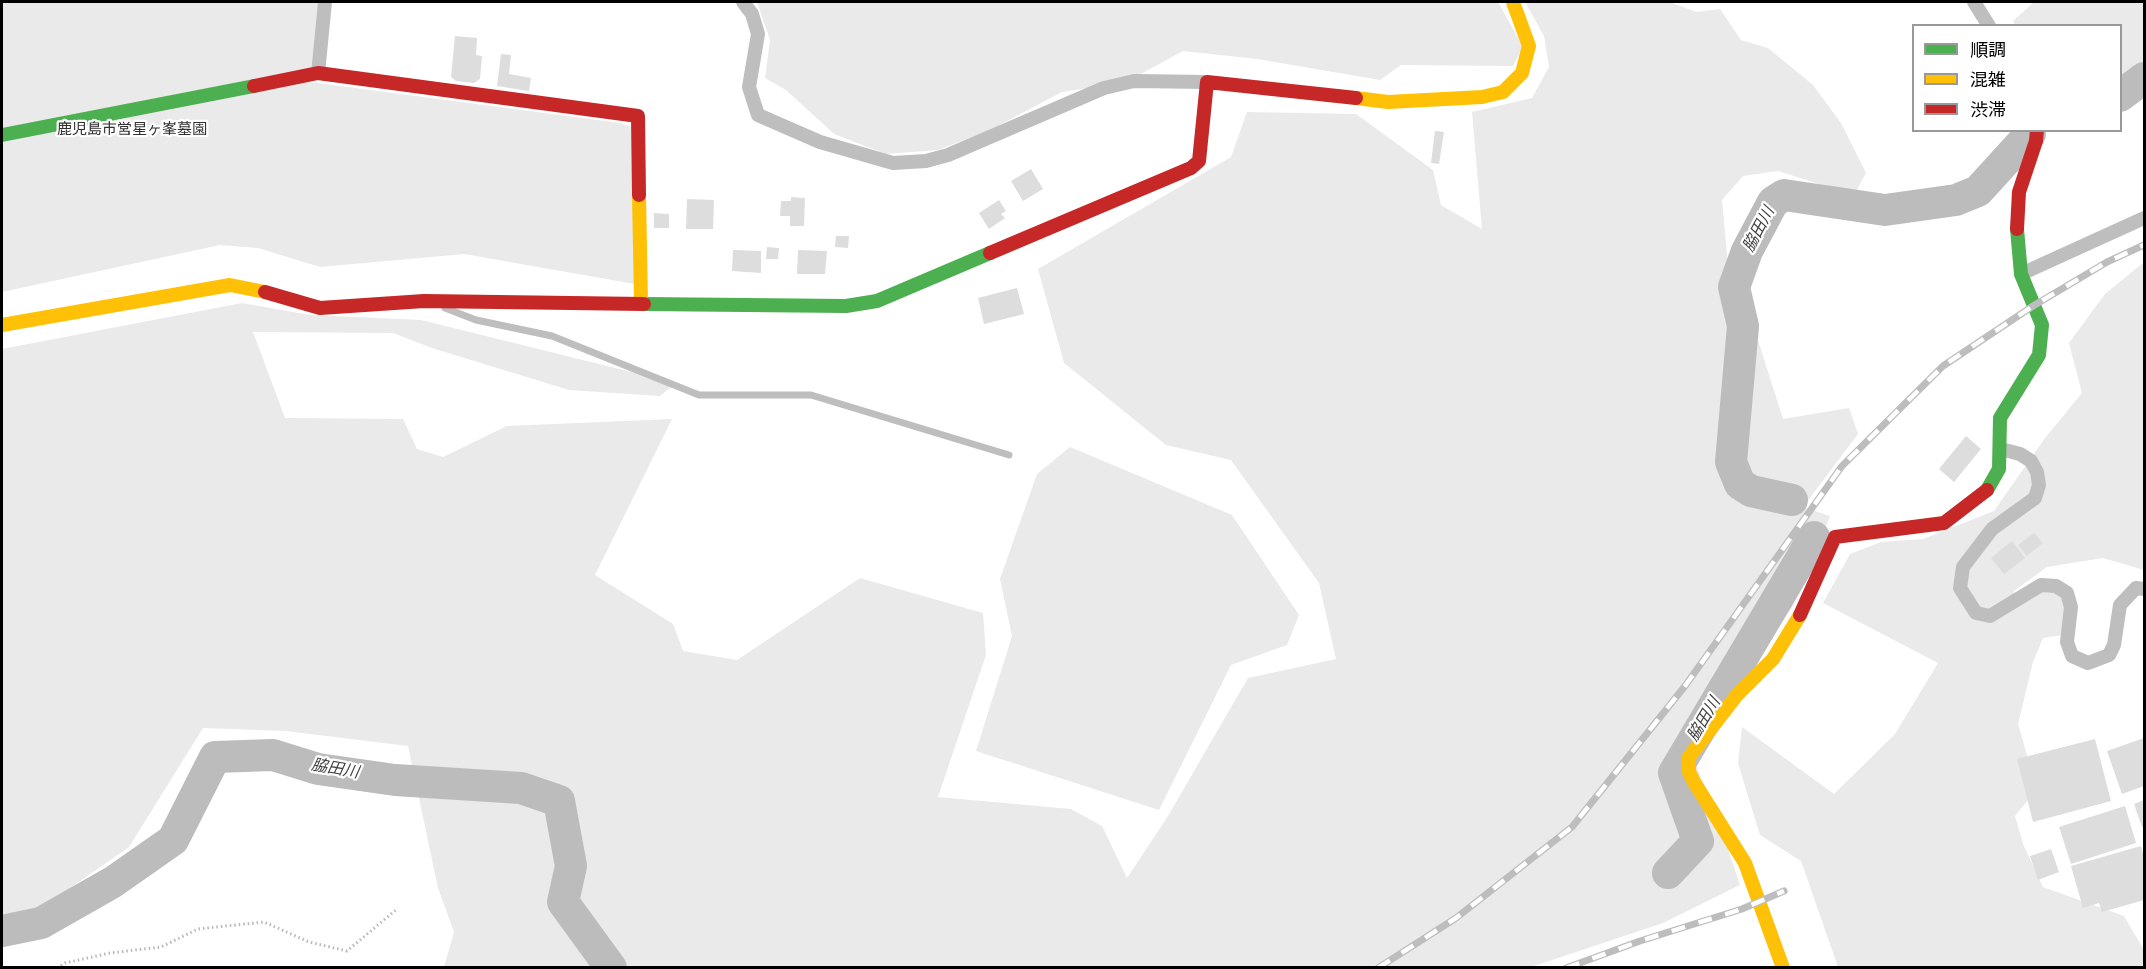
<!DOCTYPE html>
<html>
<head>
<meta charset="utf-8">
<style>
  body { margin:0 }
  #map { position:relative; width:2146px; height:969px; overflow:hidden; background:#fff; font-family:"Source Sans 3","Noto Sans JP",sans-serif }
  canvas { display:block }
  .frame { position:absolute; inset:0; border:3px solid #000; pointer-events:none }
  .legend { position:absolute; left:1912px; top:24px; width:210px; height:108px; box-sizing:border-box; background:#fff; border:2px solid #999; margin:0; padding:8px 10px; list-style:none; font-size:18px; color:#000 }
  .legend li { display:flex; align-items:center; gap:12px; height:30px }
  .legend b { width:30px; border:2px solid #999 }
</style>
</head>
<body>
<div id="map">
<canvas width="2146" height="969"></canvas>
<div class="frame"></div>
<ul class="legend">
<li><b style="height:8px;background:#4caf50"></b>順調</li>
<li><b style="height:8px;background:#ffc107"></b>混雑</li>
<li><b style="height:8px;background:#c62828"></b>渋滞</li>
</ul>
</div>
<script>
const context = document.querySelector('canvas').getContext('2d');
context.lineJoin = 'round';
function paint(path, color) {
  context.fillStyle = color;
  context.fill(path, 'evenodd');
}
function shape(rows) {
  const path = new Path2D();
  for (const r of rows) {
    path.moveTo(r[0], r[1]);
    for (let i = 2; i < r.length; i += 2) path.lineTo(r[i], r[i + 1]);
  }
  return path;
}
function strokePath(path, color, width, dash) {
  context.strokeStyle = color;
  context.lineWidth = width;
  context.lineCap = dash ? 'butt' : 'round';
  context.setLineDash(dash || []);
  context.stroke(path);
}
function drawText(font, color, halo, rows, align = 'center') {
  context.font = font + ' "Source Sans 3","Noto Sans JP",sans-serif';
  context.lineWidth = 4.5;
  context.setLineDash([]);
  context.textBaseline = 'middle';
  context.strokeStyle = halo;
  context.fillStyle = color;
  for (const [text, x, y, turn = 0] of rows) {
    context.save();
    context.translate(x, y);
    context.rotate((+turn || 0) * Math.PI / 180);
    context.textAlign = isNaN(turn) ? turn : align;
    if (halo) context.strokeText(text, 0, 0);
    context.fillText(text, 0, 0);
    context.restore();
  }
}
paint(shape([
  [2,2,318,2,310,82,620,123,634,128,635,284,464,254,320,267,258,248,220,245,2,292],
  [757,2,1498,2,1523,47,1513,66,1401,65,1380,80,1257,59,1183,51,1126,82,1062,92,990,130,938,150,886,154,834,134,786,90,765,78,770,40],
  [1525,2,1669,2,1697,12,1720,9,1741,40,1768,48,1813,85,1841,123,1866,173,1854,195,1778,171,1743,176,1722,200,1728,265,1751,318,1783,419,1849,408,1858,434,1803,507,1830,516,1793,606,1691,753,1715,810,1740,885,1663,923,1528,968,444,967,454,932,438,888,408,746,286,731,203,728,129,847,37,911,2,914,2,349,242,303,310,315,421,320,676,383,660,396,569,390,432,348,393,333,253,332,285,418,403,419,417,449,443,457,507,426,672,419,595,575,673,624,683,651,737,660,860,578,983,613,986,655,938,797,1071,809,1102,826,1127,878,1168,816,1248,678,1336,659,1319,583,1231,460,1166,445,1064,363,1038,269,1231,157,1247,112,1356,114,1433,170,1441,205,1482,229,1472,112,1532,98,1549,67,1544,36],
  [2034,2,2144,2,2144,93,2121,108,2120,26,2015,25,2013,21],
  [2144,262,2144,570,2103,558,2047,567,2014,591,2016,604,2051,584,2067,585,2075,633,2043,638,2033,662,2018,724,2037,789,2015,816,2023,844,2043,887,2124,916,2144,950,2144,967,1838,967,1801,861,1760,835,1738,763,1742,727,1834,794,1895,734,1938,663,1823,603,1850,554,1881,542,1923,539,1994,511,2045,438,2082,393,2069,343,2105,294],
  [1070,447,1232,515,1299,615,1287,645,1231,665,1159,810,976,751,1012,636,1000,579,1037,474]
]), '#eaeaea');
strokePath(shape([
  [2120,96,2144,78],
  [1792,500,1751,491,1740,484,1731,462,1743,326,1734,287,1747,251,1773,202,1784,195,1885,210,1956,200,1978,191,2030,134],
  [1668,873,1698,841,1674,773,1814,537],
  [2,931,41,923,113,882,173,840,215,757,273,755,318,769,395,780,521,788,559,801,571,866,563,902,611,968]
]), '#bcbcbc', 32);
paint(shape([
  [455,36,477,38,476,55,482,56,480,79,474,83,456,81,451,77],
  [501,54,511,55,509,74,531,78,529,91,497,86],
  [1435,131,1444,132,1439,164,1431,163],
  [1031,169,1043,189,1023,201,1011,181],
  [791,197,805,198,804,226,790,226,790,216,780,216,781,201,791,201],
  [687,199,714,200,713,229,686,229],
  [999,200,1006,211,1001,214,1005,218,989,229,979,213],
  [654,213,669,214,669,228,654,228],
  [836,236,849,236,848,248,835,247],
  [767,247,779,248,778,259,766,259],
  [733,250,761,251,761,273,732,271],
  [798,250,827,251,825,274,797,274],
  [1017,288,1024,314,984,324,978,298],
  [1966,436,1981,449,1954,482,1939,469],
  [2034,533,2043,543,2027,556,2018,545],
  [2012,541,2025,558,2004,574,1991,558],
  [2144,738,2144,786,2122,794,2107,751],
  [2095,739,2111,801,2033,822,2017,759],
  [2144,800,2144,826,2142,827,2134,804],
  [2125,806,2136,843,2071,864,2059,827],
  [2141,846,2144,858,2144,900,2102,912,2099,903,2083,908,2071,866],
  [2051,849,2059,872,2038,880,2030,856]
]), '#ddd');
strokePath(shape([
  [57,968,65,963,110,953,161,947,198,929,264,922,309,942,347,951,397,909]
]), '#b8b8b8', 3, [1.5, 3]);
strokePath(shape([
  [445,308,476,320,552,336,699,395,811,395,1009,455]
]), '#bebebe', 7);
strokePath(shape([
  [743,2,752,14,758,34,749,87,758,115,820,142,893,163,926,161,948,155,1104,88,1134,81,1207,82],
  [1974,2,1989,26],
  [318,73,325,2],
  [2021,274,2144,218],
  [2001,449,2020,454,2031,461,2037,472,2039,485,2035,498,1992,529,1963,567,1960,588,1976,613,1990,616,2041,585,2056,586,2067,593,2071,607,2067,642,2072,656,2088,663,2109,655,2114,645,2120,605,2136,588,2144,589]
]), '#bebebe', 14);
strokePath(shape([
  [2,135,254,86],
  [644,304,846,306,877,301,990,253],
  [1987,490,1999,469,2000,418,2039,355,2042,325,2021,274,2017,229]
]), '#4caf50', 14);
strokePath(shape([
  [1356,98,1388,102,1482,97,1503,92,1522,73,1529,46,1513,2],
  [639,195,641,302],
  [2,325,230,285,265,292],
  [1783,968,1745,863,1694,782,1689,772,1689,757,1737,695,1773,659,1800,615]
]), '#ffc107', 14);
strokePath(shape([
  [254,86,318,73,638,116,639,195],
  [2017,229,2019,192,2036,141,2037,130],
  [990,253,1191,168,1199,161,1207,82,1356,98],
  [265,292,320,308,424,301,644,304],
  [1800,615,1835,537,1944,523,1987,490]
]), '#c62828', 14);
const rail = shape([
  [1378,968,1456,918,1572,827,1685,686,1842,466,1943,366,2033,306,2107,262,2144,245],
  [1566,968,1640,941,1742,909,1784,891]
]);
strokePath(rail, '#bdbdbd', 7);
strokePath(rail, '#fff', 4.5, [14]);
drawText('15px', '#303030', '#fff', [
  ["鹿児島市営星ヶ峯墓園",132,131]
]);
drawText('italic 16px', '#414141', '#fff', [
  ["脇田川",1760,230,-62],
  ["脇田川",1705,720,-59],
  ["脇田川",335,770,10]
]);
</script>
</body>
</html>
